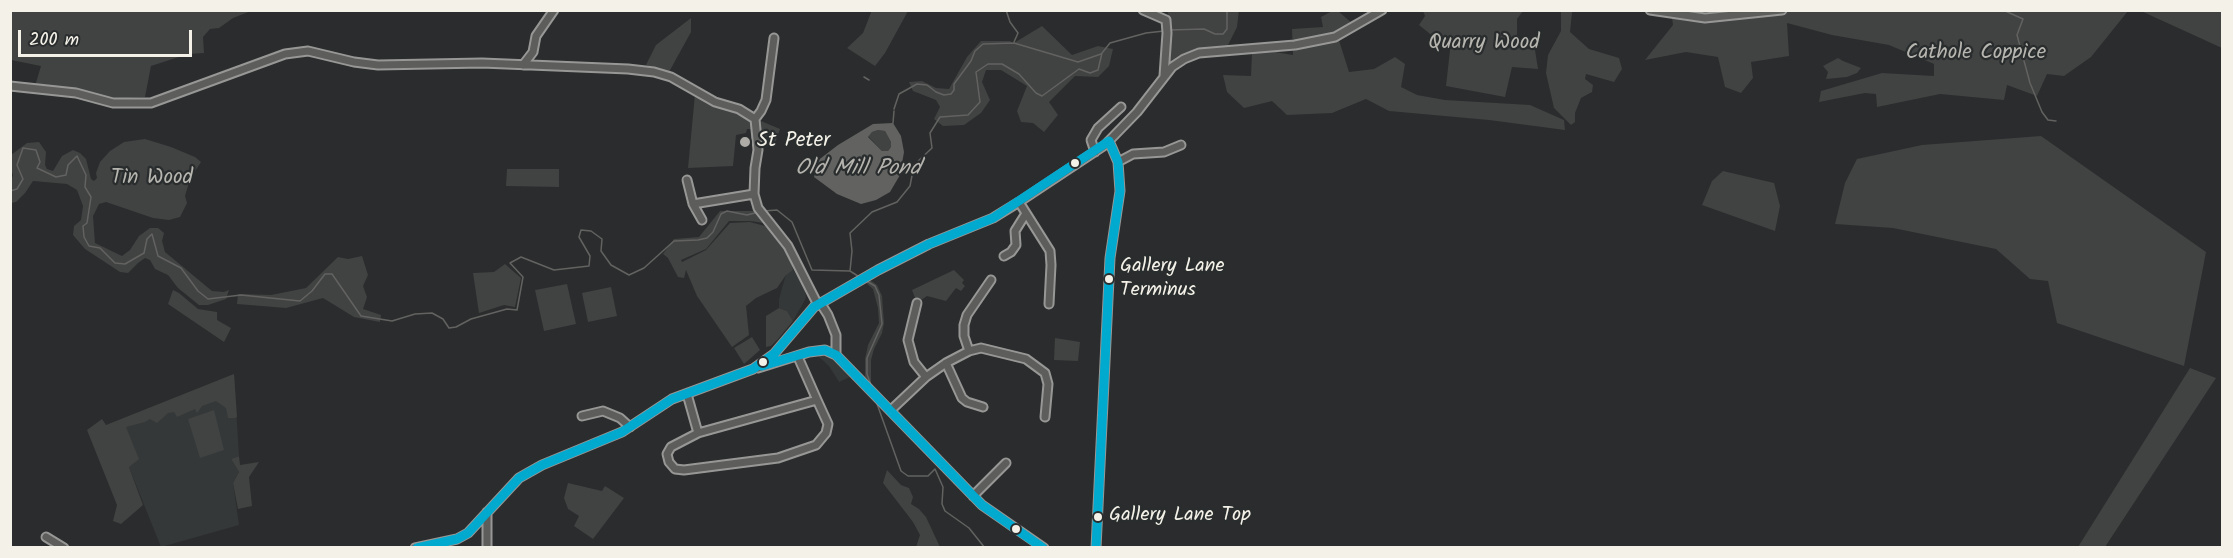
<!DOCTYPE html>
<html>
<head>
<meta charset="utf-8">
<style>
  body { margin:0 }
  #map { position:relative; width:2233px; height:558px; overflow:hidden; background:#2b2c2d; font-family:Kalam,sans-serif }
  canvas { display:block }
  .frame { position:absolute; inset:0; border:12px solid #f4f1e8; pointer-events:none }
  .scale { position:absolute; left:18px; top:30px; width:174px; height:27px; box-sizing:border-box; border:3px solid #f4f1e8; border-top:0; padding-left:8px; font-size:18px; line-height:21px; white-space:nowrap; color:#f4f1e8; -webkit-text-stroke:4px #2a2d2e; paint-order:stroke }
</style>
</head>
<body>
<div id="map">
<canvas width="2233" height="558"></canvas>
<div class="frame"></div>
<div class="scale">200 m</div>
</div>
<script>
const context = document.querySelector('canvas').getContext('2d');
context.lineJoin = 'round';
function paint(path, color) {
  context.fillStyle = color;
  context.fill(path, 'evenodd');
}
function shape(rows) {
  const path = new Path2D();
  for (const r of rows) {
    path.moveTo(r[0], r[1]);
    for (let i = 2; i < r.length; i += 2) path.lineTo(r[i], r[i + 1]);
  }
  return path;
}
function strokePath(path, color, width, dash) {
  context.strokeStyle = color;
  context.lineWidth = width;
  context.lineCap = dash ? 'butt' : 'round';
  context.setLineDash(dash || []);
  context.stroke(path);
}
function drawText(font, color, halo, rows, align = 'center') {
  context.font = font + ' Kalam,sans-serif';
  context.lineWidth = 4.5;
  context.setLineDash([]);
  context.textBaseline = 'middle';
  context.strokeStyle = halo;
  context.fillStyle = color;
  for (const [text, x, y, turn = 0] of rows) {
    context.save();
    context.translate(x, y);
    context.rotate((+turn || 0) * Math.PI / 180);
    context.textAlign = isNaN(turn) ? turn : align;
    if (halo) context.strokeText(text, 0, 0);
    context.fillText(text, 0, 0);
    context.restore();
  }
}
paint(shape([
  [793,270,805,288,806,298,793,321,787,311,779,308,779,299,786,274],
  [820,354,827,355,839,361,852,376,839,382,829,366,819,357],
  [234,374,239,456,231,459,239,472,233,483,239,525,161,547,129,467,122,419]
]), '#353838');
paint(shape([
  [872,10,908,11,885,53,875,66,847,48,863,33],
  [1239,10,1237,27,1226,49,1199,51,1186,54,1168,67,1170,19,1167,11],
  [10,11,251,11,233,18,219,28,210,29,203,37,204,53,188,54,151,66,145,97,113,99,35,86,41,66,11,60],
  [1332,11,1338,11,1353,24,1337,34,1349,72,1374,69,1395,57,1405,64,1401,87,1417,95,1445,100,1530,105,1564,120,1565,130,1489,120,1389,111,1366,99,1332,113,1287,115,1272,101,1244,108,1227,92,1223,75,1251,76,1252,53,1275,52,1293,55,1292,29,1323,27,1321,17],
  [1423,11,1523,11,1517,19,1517,47,1535,50,1538,69,1512,67,1505,97,1446,86,1450,50,1419,25,1425,16],
  [1671,11,2128,11,2091,57,2064,76,2047,74,2037,96,2007,85,2004,100,1940,94,1877,107,1876,94,1865,93,1819,102,1821,91,1882,73,1934,76,1934,64,1889,45,1832,35,1787,23,1789,56,1751,62,1753,78,1741,93,1725,87,1718,57,1686,52,1645,60,1673,25],
  [2141,11,2222,11,2222,48],
  [1561,12,1572,12,1570,32,1589,49,1619,58,1622,69,1614,82,1586,74,1585,79,1593,85,1592,92,1581,98,1575,113,1575,122,1571,125,1554,108,1546,73,1548,55,1561,31],
  [691,18,691,32,669,72,646,65,656,45],
  [1042,26,1072,55,1098,46,1113,49,1109,66,1098,77,1075,76,1049,102,1058,115,1044,132,1033,123,1021,122,1017,111,1027,86,1001,70,986,70,982,82,990,100,981,113,964,125,943,126,934,119,940,107,936,100,913,91,909,82,922,81,936,88,949,89,967,57,981,41,1010,41,1014,43],
  [1838,58,1843,61,1861,68,1857,73,1847,77,1826,79,1828,72,1823,66],
  [695,94,714,106,745,114,753,120,755,129,747,129,746,133,736,135,733,166,688,168],
  [761,121,780,129,775,143,762,148],
  [878,130,885,131,891,142,891,147,888,151,882,151,868,136,872,132],
  [2041,136,2206,252,2184,366,2057,323,2048,281,2030,279,1996,249,1893,228,1835,224,1845,183,1857,159,1922,145],
  [145,139,171,147,195,157,201,162,190,179,185,196,187,203,180,217,169,220,153,218,106,202,99,204,93,216,95,243,122,256,130,250,139,236,150,228,158,228,164,233,162,241,165,252,212,291,224,292,229,290,226,299,208,305,199,305,178,288,168,275,155,269,150,260,145,258,138,263,128,273,120,272,85,249,73,235,74,226,81,220,83,206,77,190,67,184,33,181,25,193,16,202,11,203,11,181,13,175,11,169,11,155,27,143,39,142,46,152,45,165,47,169,53,171,62,156,73,150,80,153,86,159,91,179,94,181,97,178,96,173,100,162,110,151,124,142],
  [507,169,559,169,559,187,506,186],
  [1723,171,1774,183,1780,206,1775,231,1702,205,1712,181],
  [720,211,755,211,764,223,750,221,729,221,706,249,681,260,682,262,706,250,730,223,750,222,765,226,783,244,790,257,793,270,786,275,777,288,756,298,746,306,749,335,732,347,697,296,686,270,684,278,678,277,668,258,663,254,674,239,699,237],
  [362,256,368,275,363,286,367,297,363,309,381,315,380,322,354,317,323,298,286,308,237,304,238,294,271,295,306,288,338,257,348,259],
  [505,264,521,278,515,307,504,305,479,313,473,273,494,272],
  [954,270,964,280,962,283,965,286,961,291,956,288,946,301,927,296,917,303,912,290],
  [870,280,877,285,882,296,884,323,882,333,874,349,871,360,871,383,865,377,865,359,868,345,879,323,878,308,873,289,865,282],
  [567,284,576,324,544,331,535,290],
  [611,287,617,316,588,322,582,293],
  [173,290,179,293,198,309,217,312,217,320,231,328,224,342,168,304],
  [779,308,787,311,793,321,778,339,771,346,766,347,766,316],
  [752,337,760,350,744,364,734,348],
  [1055,338,1080,342,1078,361,1054,360],
  [2190,368,2216,378,2105,547,2078,547],
  [234,374,237,417,235,418,228,418,226,408,216,401,202,406,197,413,195,409,177,417,174,412,168,413,157,423,150,419,145,422,126,427,139,459,129,467,143,505,121,524,113,521,117,505,87,430,102,419,106,425],
  [214,410,224,450,200,458,188,419],
  [239,456,240,465,259,462,249,477,252,506,238,509,233,483,239,472,231,459],
  [887,470,901,485,909,488,913,497,911,504,919,509,926,517,940,547,916,547,920,535,913,522,883,483],
  [568,483,602,491,605,486,624,498,593,539,574,526,579,516,568,509,564,498]
]), '#414242');
paint(shape([
  [893,123,901,136,904,152,900,175,890,192,876,200,861,204,837,194,814,177,816,171,812,165,838,145,873,124],
  [878,130,885,131,891,142,891,147,888,151,882,151,868,137,872,132]
]), '#626361');
strokePath(shape([
  [1006,10,1010,22,1018,33,1014,42],
  [2003,10,2023,19,2017,35,2030,83,2042,112,2048,120,2056,121],
  [1169,30,1204,29,1215,34,1223,34,1227,29,1227,10],
  [864,77,869,80],
  [894,109,899,94,917,84,927,85,936,92,944,95,951,94,954,90,954,84,971,61,975,51,983,44,1014,43,1078,62,1101,54],
  [893,123,894,111],
  [10,191,17,189,23,179,17,165,23,148,36,150,40,162,37,168,56,177,66,175,68,165,77,156,86,175,85,187,91,197,87,223,83,226,84,237,89,246,100,248,115,263,125,264,144,253,147,239,152,234,158,256,181,268,198,291,208,299,241,295,300,301,312,291,325,274,332,274,361,316,392,321,415,314,432,313,443,319,449,328,456,327,471,319,507,309,517,310,523,277,510,263,521,257,554,270,589,266,590,256,579,237,581,230,591,231,602,239,601,251,611,265,629,275,644,268,674,241,698,240,707,238,713,232,721,214,727,211,747,215,759,212],
  [764,211,777,210,792,222,812,270,850,271,852,251,850,233,872,212,897,202,910,186,914,165,932,148,930,133,940,117,968,115,980,102,976,72,988,64,1002,64,1019,74,1036,93,1042,96,1079,69,1090,73,1098,70,1102,53,1110,43,1146,33,1164,31],
  [850,271,861,278],
  [865,280,875,286,879,295,882,324,867,358,867,374,872,388],
  [876,401,901,471,908,476,928,476,935,469,943,487,942,504,945,511,969,528,985,548]
]), '#626361', 1.5);
const minor = shape([
  [1143,10,1166,20,1167,33,1164,76],
  [1650,10,1705,18,1782,10],
  [523,65,533,52,536,36,554,10],
  [10,86,76,93,113,103,151,103,285,54,308,51,354,62,378,65,482,63,628,69,654,72,671,77,715,102,739,109,755,119,758,150,755,168,754,194,758,208,788,246,818,305],
  [755,119,761,111,766,100,774,38],
  [1095,152,1091,140,1098,128,1121,107],
  [1118,162,1133,154,1164,152,1181,145],
  [687,180,693,204],
  [1019,202,1050,251,1051,265,1049,304],
  [702,220,693,204,754,194],
  [1004,256,1011,252,1016,245,1015,231,1025,215],
  [917,303,908,340,914,362,926,377],
  [821,304,828,315,836,335,836,355],
  [969,351,964,336,964,325,967,315,991,280],
  [798,357,817,400,828,424,826,433,816,445,778,458,684,470,675,469,669,462,667,454,671,447,698,433,817,400],
  [946,363,962,398,967,402,983,407],
  [758,368,809,352,825,350,836,355,982,505,1044,548],
  [687,394,698,433],
  [891,410,926,377,946,363,969,351,981,348,1026,359,1045,373,1048,384,1045,417],
  [582,416,603,411,620,418,630,427],
  [973,496,1006,463],
  [46,537,64,548],
  [415,548,457,539,468,533,519,478,542,465,622,432,672,399,753,369,774,354,814,307,878,270,929,244,993,218,1019,202,1105,145,1137,112,1172,67,1184,59,1199,53,1295,45,1335,37,1382,10],
  [487,548,487,512],
  [1096,548,1110,258,1120,191,1118,162,1109,141]
]);
strokePath(minor, '#979796', 11);
strokePath(minor, '#5d5d5c', 7);
strokePath(shape([
  [762,366,809,352,825,350,836,355,982,505,1043,548],
  [417,548,457,539,468,533,519,478,542,465,622,432,672,399,753,369,774,354,814,307,878,270,929,244,993,218,1109,141,1118,162,1120,191,1110,258,1096,548]
]), '#00a9ce', 9);
for (const [x, y, r, color] of [
  [745,142,6,"#aeaca7"],
  [1075,163,5,"#f4f1e8"],
  [1109,279,5,"#f4f1e8"],
  [763,362,5,"#f4f1e8"],
  [1098,517,5,"#f4f1e8"],
  [1016,529,5,"#f4f1e8"]
]) {
  const dot = new Path2D();
  dot.arc(x, y, r, 0, 2 * Math.PI);
  context.fillStyle = color;
  context.fill(dot);
  strokePath(dot, '#2a2d2e', 2);
}
drawText('20px', '#f4f1e8', '#2a2d2e', [
  ["Gallery Lane",1120,268],
  ["Terminus",1120,292],
  ["Gallery Lane Top",1109,517]
], 'left');
drawText('21px', '#b6b5af', '#2a2d2e', [
  ["Quarry Wood",1484,44],
  ["Cathole Coppice",1976,54],
  ["Tin Wood",152,179]
]);
drawText('21px', '#f4f1e8', '#2a2d2e', [
  ["St Peter",757,142]
], 'left');
drawText('italic 22px', '#b5b3ae', '#2a2d2e', [
  ["Old Mill Pond",858,170]
]);
</script>
</body>
</html>
